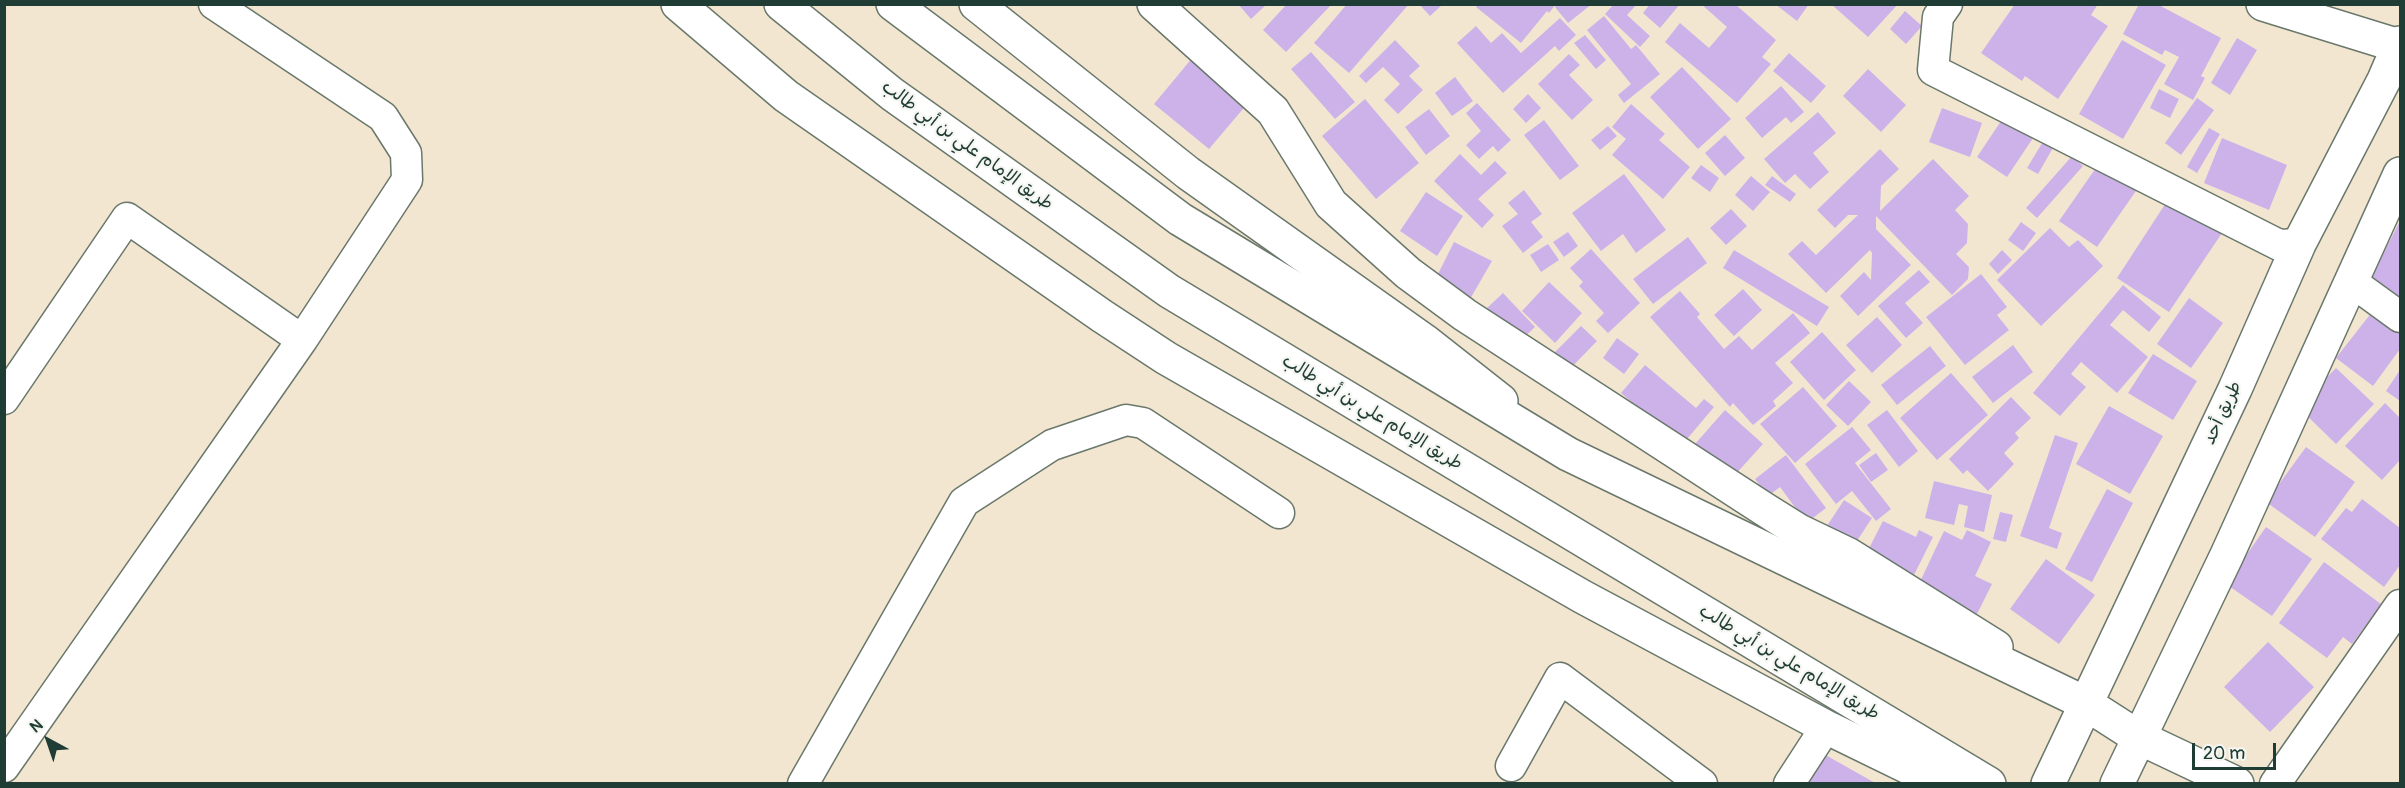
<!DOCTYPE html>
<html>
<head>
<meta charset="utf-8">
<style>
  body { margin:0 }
  #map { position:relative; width:2405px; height:788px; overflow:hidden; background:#f2e6d1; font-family:Pangolin,sans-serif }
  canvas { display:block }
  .frame { position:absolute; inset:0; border:6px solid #1f3d34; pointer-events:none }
  .north { position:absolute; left:18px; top:710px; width:60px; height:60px; -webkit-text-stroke:4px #f6f6f2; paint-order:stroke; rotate:320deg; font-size:16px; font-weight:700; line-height:24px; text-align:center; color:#1f3d34 }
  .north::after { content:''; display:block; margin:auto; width:21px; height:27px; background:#1f3d34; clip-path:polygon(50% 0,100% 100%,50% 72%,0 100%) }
  .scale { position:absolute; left:2192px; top:743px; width:84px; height:27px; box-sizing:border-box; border:3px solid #1f3d34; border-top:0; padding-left:8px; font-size:18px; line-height:21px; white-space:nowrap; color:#1f3d34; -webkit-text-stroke:4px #f6f6f2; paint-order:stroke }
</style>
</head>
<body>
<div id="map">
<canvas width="2405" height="788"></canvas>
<div class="frame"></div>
<div class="north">N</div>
<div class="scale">20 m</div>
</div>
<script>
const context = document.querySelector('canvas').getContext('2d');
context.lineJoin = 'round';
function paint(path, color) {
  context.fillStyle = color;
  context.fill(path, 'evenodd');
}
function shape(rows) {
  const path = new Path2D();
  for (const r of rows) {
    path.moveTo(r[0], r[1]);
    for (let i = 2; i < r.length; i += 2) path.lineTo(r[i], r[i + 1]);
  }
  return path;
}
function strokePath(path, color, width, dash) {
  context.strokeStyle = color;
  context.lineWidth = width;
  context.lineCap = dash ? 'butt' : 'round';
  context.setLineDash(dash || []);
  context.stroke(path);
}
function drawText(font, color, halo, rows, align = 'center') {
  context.font = font + ' Pangolin,"Playpen Sans Arabic",sans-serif';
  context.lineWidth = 4.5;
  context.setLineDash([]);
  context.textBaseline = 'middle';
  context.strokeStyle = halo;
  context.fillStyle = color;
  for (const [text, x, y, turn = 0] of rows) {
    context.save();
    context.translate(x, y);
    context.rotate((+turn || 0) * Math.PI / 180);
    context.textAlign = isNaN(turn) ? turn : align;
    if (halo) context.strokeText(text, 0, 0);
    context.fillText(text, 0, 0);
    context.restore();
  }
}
paint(shape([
  [1238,4,1267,4,1251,19],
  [1287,4,1332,4,1286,52,1263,30],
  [1347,4,1409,4,1349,73,1314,43],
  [1419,4,1443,4,1430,16],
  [1478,4,1556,4,1549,13,1547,11,1521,43,1476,7],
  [1558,4,1592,4,1568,23,1555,7],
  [1614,4,1637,4,1627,15,1650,36,1640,47,1605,14],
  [1650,4,1680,4,1660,28,1643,13],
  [1701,4,1735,4,1776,40,1762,57,1771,64,1737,103,1665,42,1680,23,1709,48,1727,27],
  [1775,4,1809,4,1797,21],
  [1831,4,1898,4,1868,37],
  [2015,4,2098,4,2091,15,2108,26,2058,99,2025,76,2022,81,1981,53],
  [2139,4,2157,4,2221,38,2201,76,2205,78,2193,100,2164,84,2179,57,2165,50,2162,55,2123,34],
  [1905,11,1922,26,1906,44,1890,29],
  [1604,16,1631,49,1636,45,1660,74,1624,103,1618,95,1631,84,1587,30],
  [1560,18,1576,35,1559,51,1555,46,1503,93,1457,43,1476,26,1491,43,1502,33,1521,53],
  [1585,35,1606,60,1596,69,1574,43],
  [2237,38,2257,50,2230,95,2211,83],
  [1395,40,1420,66,1409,76,1423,90,1398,114,1384,100,1400,84,1383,67,1366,83,1359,76],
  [2122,40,2166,65,2123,139,2079,114],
  [1311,52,1355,102,1335,119,1291,69],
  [1789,53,1826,86,1811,103,1773,71],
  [1569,54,1580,65,1569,75,1593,100,1572,120,1538,84],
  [1193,57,1248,103,1209,149,1154,104],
  [1682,67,1731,119,1698,149,1650,97],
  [1868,69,1906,105,1881,132,1843,96],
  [1455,77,1473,101,1452,116,1435,93],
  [1781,86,1804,112,1791,123,1786,117,1762,138,1745,118],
  [2159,89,2179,99,2170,118,2150,108],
  [1528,94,1541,108,1526,123,1513,109],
  [2197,98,2214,110,2181,155,2165,143],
  [1365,99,1419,163,1376,199,1322,136],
  [1477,103,1511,140,1498,152,1493,146,1479,159,1466,145,1481,131,1466,113],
  [1631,104,1665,134,1659,140,1690,167,1663,199,1612,155,1626,139,1612,127],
  [1942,108,1982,123,1970,157,1929,142],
  [1429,109,1450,136,1426,155,1405,127],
  [1818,112,1836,133,1813,153,1829,172,1810,189,1795,174,1785,183,1764,159],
  [2007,112,2037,132,2007,177,1977,157],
  [1544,120,1579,166,1560,180,1524,135],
  [1608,126,1617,136,1600,150,1591,140],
  [2209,128,2220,134,2197,173,2187,167],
  [1725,135,1745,158,1725,176,1705,153],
  [2222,138,2287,165,2269,210,2204,183],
  [2044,140,2054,146,2038,174,2027,168],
  [1880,149,1899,169,1881,186,1880,211,1933,159,1969,196,1955,210,1968,224,1967,243,1956,254,1969,267,1968,279,1952,295,1876,216,1876,229,1911,265,1858,316,1840,296,1864,272,1871,280,1872,253,1870,250,1826,293,1788,254,1802,241,1816,255,1858,215,1848,215,1835,228,1817,210],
  [1460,154,1481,175,1495,161,1507,173,1478,199,1494,215,1482,228,1434,181],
  [2072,156,2083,166,2037,218,2026,208],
  [2100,162,2138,188,2097,247,2059,221],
  [1701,165,1719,178,1710,192,1691,178],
  [1624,174,1666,230,1636,253,1623,234,1601,251,1572,213],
  [1751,176,1770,192,1753,211,1735,195],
  [1772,176,1796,194,1790,202,1765,185],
  [1524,190,1542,214,1531,222,1543,237,1523,253,1502,226,1518,214,1508,203],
  [1426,192,1463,216,1437,256,1400,231],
  [2173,192,2226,227,2169,312,2117,278],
  [1731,209,1747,226,1726,245,1710,228],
  [2400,221,2400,298,2369,281],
  [2021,222,2036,233,2023,251,2008,240],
  [2050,228,2069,247,2078,240,2103,266,2041,326,1997,280],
  [1568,232,1578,246,1564,257,1553,242],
  [1688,237,1707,263,1653,304,1633,279],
  [1454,242,1492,261,1466,306,1432,286],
  [1548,244,1559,260,1541,272,1530,255],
  [1591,249,1640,303,1608,333,1596,321,1604,313,1579,286,1583,282,1570,268],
  [1734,250,1829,307,1817,326,1723,268],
  [2002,250,2012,260,1998,274,1989,264],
  [1919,270,1930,282,1905,303,1923,323,1906,338,1878,306],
  [1981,274,2007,307,1997,315,2009,330,1965,365,1926,317],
  [1549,282,1582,313,1555,343,1522,311],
  [2123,285,2161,317,2149,332,2123,310,2110,325,2148,357,2117,393,2081,362,2071,374,2086,387,2060,416,2033,393],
  [1743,289,1762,310,1734,336,1714,315],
  [1680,291,1700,314,1697,317,1724,349,1739,336,1752,350,1793,313,1810,333,1775,363,1793,383,1773,401,1776,406,1753,425,1733,403,1730,407,1650,317],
  [1503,293,1535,327,1518,343,1486,309],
  [2189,298,2223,323,2191,368,2157,344],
  [2372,312,2400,334,2400,349,2373,386,2336,358],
  [1877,317,1902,345,1872,373,1846,345],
  [1581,326,1597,341,1565,374,1549,358],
  [1822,332,1856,370,1824,400,1790,362],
  [1617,338,1639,354,1624,374,1603,358],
  [2013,345,2033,372,1993,403,1972,377],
  [1930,346,1946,366,1897,405,1881,385],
  [2153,354,2197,381,2173,420,2128,393],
  [1645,365,1696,408,1704,399,1714,407,1682,445,1621,393],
  [2336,368,2374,404,2336,444,2298,407],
  [2400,370,2400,401,2386,391],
  [1951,373,1988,415,1937,460,1900,418],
  [1849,381,1871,402,1848,426,1826,405],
  [1803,387,1837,426,1795,463,1760,424],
  [2011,397,2031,418,2015,433,2019,438,2004,453,2014,464,1988,491,1967,470,1963,474,1949,459],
  [2385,403,2400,418,2400,460,2382,480,2345,446],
  [2109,406,2163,436,2130,494,2076,464],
  [1725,410,1763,444,1733,477,1695,444],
  [1887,410,1918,451,1899,467,1867,425],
  [1852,427,1871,450,1855,463,1891,509,1876,521,1852,491,1836,504,1805,464],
  [2055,435,2078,443,2049,528,2062,533,2057,549,2020,536],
  [2306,447,2355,482,2315,537,2266,502],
  [1876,453,1888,470,1871,482,1859,465],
  [1786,455,1826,508,1801,527,1800,514,1780,487,1768,496,1755,479],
  [1934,481,1992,495,1984,532,1964,527,1968,506,1959,504,1954,525,1925,518],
  [2107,489,2133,503,2092,582,2065,569],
  [2362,499,2400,528,2400,565,2384,587,2321,539,2346,508,2352,512],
  [1844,500,1872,518,1851,550,1823,532],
  [2000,512,2013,515,2006,542,1993,539],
  [1883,521,1916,537,1919,530,1933,537,1911,581,1864,558],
  [2266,527,2312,559,2272,616,2226,584],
  [1967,530,1991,542,1975,576,1992,584,1976,616,1917,588,1944,531,1962,540],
  [2046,559,2095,595,2059,644,2010,609],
  [2324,562,2381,604,2352,644,2343,637,2327,658,2279,623],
  [2268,642,2314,687,2270,732,2224,687],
  [1822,753,1877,784,1805,784]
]), '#cdb2e9');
const street = shape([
  [214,4,383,117,406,153,407,180,302,340],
  [1947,4,1938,17,1933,70,2279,245,2299,244],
  [2352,282,2400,317],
  [4,399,127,218,302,340,4,767],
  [1511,766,1560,678,1702,784],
  [803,784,964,502,1052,445,1126,420,1143,423,1279,513],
  [1789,784,1826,727],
  [2275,784,2400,605]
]);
const secondary = shape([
  [678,4,786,96,1102,316,1166,358,1583,597,1826,727,1943,784],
  [976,4,1188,173,1426,342,1501,401],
  [1154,4,1273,111,1331,204,1408,273,1465,315,1764,509,1799,531,1849,555,1996,647],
  [2263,4,2399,46]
]);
const primary = shape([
  [781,4,892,94,1169,291,1989,784],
  [893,4,1180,219,1568,454,2085,703,2138,737,2237,784],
  [2048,784,2235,389,2299,244,2384,80,2400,43],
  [2117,784,2227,555,2400,174]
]);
strokePath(street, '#69786b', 33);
strokePath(secondary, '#69786b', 36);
strokePath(primary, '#69786b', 36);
strokePath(street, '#fff', 30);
strokePath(secondary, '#fff', 33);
strokePath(primary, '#fff', 33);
drawText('18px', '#1f3d34', '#f6f6f2', [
  ["طريق الإمام علي بن أبي طالب",967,146,36],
  ["طريق الإمام علي بن أبي طالب",1372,413,31],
  ["طريق أحد",2223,413,-65],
  ["طريق الإمام علي بن أبي طالب",1789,663,31]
]);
</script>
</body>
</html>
